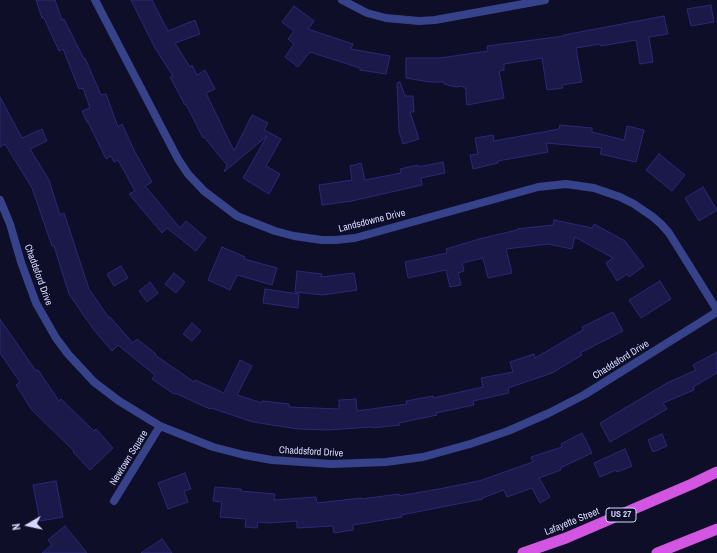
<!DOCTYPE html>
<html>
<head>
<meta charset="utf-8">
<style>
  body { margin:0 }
  #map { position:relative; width:717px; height:553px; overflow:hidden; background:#0e0e28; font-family:"Archivo Narrow",sans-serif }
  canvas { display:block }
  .north { position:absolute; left:8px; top:505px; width:40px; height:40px; -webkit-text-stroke:3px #0e0e28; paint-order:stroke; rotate:261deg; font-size:11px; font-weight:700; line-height:16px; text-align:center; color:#d5d8ff }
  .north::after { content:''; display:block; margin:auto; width:14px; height:18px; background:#d5d8ff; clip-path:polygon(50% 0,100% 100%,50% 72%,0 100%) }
</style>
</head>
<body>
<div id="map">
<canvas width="717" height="553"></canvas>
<div class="north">N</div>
</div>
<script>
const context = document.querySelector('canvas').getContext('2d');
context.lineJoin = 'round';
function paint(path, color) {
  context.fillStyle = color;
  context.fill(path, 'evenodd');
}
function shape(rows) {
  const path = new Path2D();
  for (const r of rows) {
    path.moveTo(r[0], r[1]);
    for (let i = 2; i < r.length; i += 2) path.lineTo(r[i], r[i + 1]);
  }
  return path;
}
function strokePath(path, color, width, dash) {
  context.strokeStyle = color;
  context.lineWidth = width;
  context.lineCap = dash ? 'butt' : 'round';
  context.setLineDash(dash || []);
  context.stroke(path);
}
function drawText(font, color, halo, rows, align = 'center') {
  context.font = font + ' "Archivo Narrow",sans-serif';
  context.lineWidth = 3;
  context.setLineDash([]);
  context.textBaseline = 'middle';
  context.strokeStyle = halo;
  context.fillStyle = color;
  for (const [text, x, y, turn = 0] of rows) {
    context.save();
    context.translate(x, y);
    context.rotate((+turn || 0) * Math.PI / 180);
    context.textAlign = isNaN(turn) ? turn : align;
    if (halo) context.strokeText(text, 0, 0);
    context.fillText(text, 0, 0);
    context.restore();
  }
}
const building = shape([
  [36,0,55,0,62,20,64,19,84,59,85,58,101,95,106,94,118,127,122,124,135,152,152,182,145,186,180,228,186,221,206,238,196,251,167,228,162,233,129,194,135,191,118,160,114,162,111,156,106,159,88,122,87,122,82,111,90,108,83,88,79,89,63,49,59,51,44,18,42,18,36,0],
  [131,0,152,0,168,31,195,20,200,34,175,43,190,67,192,65,197,75,205,70,215,89,206,93,234,151,252,115,268,123,264,130,281,139,266,166,280,174,269,194,243,178,267,136,224,172,227,165,204,137,203,138,186,104,185,105,170,77,173,76,155,48,131,0],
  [711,5,714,22,691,26,687,9,711,5],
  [294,6,314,21,308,29,353,44,351,49,390,56,386,74,360,70,360,68,310,52,298,67,285,57,294,44,288,39,294,31,282,22,294,6],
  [664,16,668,34,649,37,653,62,640,64,636,40,601,46,600,44,576,48,582,82,562,85,563,88,547,90,542,58,504,64,504,70,499,71,504,98,467,105,466,98,466,88,464,88,463,86,456,87,444,84,444,82,430,82,406,78,406,58,440,58,488,51,487,46,564,36,564,35,664,16],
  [400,82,405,96,413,96,414,112,410,112,419,139,403,144,399,131,397,83,400,82],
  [0,97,22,138,42,129,47,141,30,149,49,180,60,215,64,213,89,289,109,318,110,317,133,343,137,339,156,354,155,355,194,382,195,380,224,393,240,360,252,366,237,395,262,403,262,401,289,404,289,407,339,409,339,400,356,399,357,411,407,404,406,401,433,396,433,398,483,387,481,378,513,372,510,362,534,354,535,358,583,330,582,327,613,312,623,331,580,353,582,355,552,373,508,388,509,393,473,401,474,405,436,413,437,415,399,423,400,425,372,428,371,427,328,430,298,429,253,422,211,408,210,409,175,393,174,394,152,379,155,375,118,345,112,351,94,330,69,294,54,246,52,246,32,188,5,144,0,147,0,97],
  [560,125,592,128,592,132,624,140,627,126,644,130,636,162,600,154,602,148,546,143,548,152,498,161,498,163,473,169,470,155,478,154,475,138,493,135,494,141,559,129,560,125],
  [659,154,685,175,672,191,646,170,659,154],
  [443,162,445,173,421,178,422,185,352,201,322,205,319,185,352,180,350,166,361,163,365,180,401,173,400,169,418,165,418,167,443,162],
  [703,187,717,210,699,221,685,198,703,187],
  [554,220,592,228,594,224,625,241,644,266,629,277,627,274,617,281,606,263,613,258,575,237,572,249,548,244,506,249,512,273,488,278,483,258,462,263,464,271,458,273,461,285,450,287,446,270,408,278,405,262,447,253,446,249,479,239,517,230,517,229,553,225,554,220],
  [222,247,245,257,244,259,277,268,272,285,237,275,230,290,208,280,222,247],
  [121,266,128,278,114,286,107,274,121,266],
  [297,271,322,274,321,277,354,273,357,290,323,295,295,292,297,271],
  [174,273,185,282,176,293,165,284,174,273],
  [660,281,671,299,641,318,629,300,660,281],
  [150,282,158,293,147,302,139,291,150,282],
  [265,289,299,294,298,308,263,303,265,289],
  [0,319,36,371,38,370,59,401,61,399,94,431,96,429,113,448,90,470,73,452,74,451,32,410,16,385,20,382,0,353,0,319],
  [192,323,201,331,192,341,183,334,192,323],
  [717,352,717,373,693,387,694,390,663,403,667,409,610,442,600,423,667,383,696,370,693,365,717,352],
  [582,433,592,453,560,468,561,470,539,478,550,497,540,503,532,488,507,497,504,490,482,498,483,499,401,515,402,517,353,525,353,530,334,533,333,526,297,528,297,521,269,523,258,522,257,528,245,527,246,519,220,517,222,502,213,501,215,487,241,489,241,491,275,494,274,500,316,497,317,503,361,498,361,499,399,494,399,496,444,488,479,481,533,462,531,457,562,447,561,444,582,433],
  [662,434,667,446,653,452,648,440,662,434],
  [625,449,632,466,617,472,616,470,600,477,594,463,625,449],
  [185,473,191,489,184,491,188,502,168,509,158,483,185,473],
  [56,481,63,517,40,521,33,485,56,481],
  [65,526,87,553,42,553,52,545,48,540,65,526],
  [162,539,172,553,141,553,162,539]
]);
paint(building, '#1a194a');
strokePath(building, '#2a2978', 1);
strokePath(shape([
  [95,0,178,159,188,174,204,191,237,216,275,231,294,236,322,240,336,240,355,238,538,187,566,184,594,188,620,197,634,204,653,217,661,224,669,233,717,310],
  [342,0,367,13,386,18,419,21,435,20,545,0],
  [0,200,10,224,21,262,36,303,56,338,68,354,94,382,119,401,160,426,213,447,244,455,272,460,331,464,386,462,423,457,470,444,508,431,549,413,584,395,717,312],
  [114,501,160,426]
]), '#36428a', 8);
strokePath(shape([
  [523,553,566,538,692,484,717,472],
  [657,553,717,529]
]), '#d256e2', 11);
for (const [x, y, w] of [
  [621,515,30]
]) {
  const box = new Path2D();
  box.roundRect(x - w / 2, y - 7, w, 14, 3);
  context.fillStyle = '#0e0e28';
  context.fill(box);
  strokePath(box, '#d5d8ff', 1);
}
drawText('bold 9px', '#d5d8ff', null, [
  ["US 27",621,515]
]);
drawText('10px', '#d5d8ff', '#0e0e28', [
  ["Landsdowne Drive",372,221,-14],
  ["Chaddsford Drive",38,275,70],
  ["Chaddsford Drive",621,360,-32],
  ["Chaddsford Drive",311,452,3],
  ["Newtown Square",129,458,-58],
  ["Lafayette Street",572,522,-22]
]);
</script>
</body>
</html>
